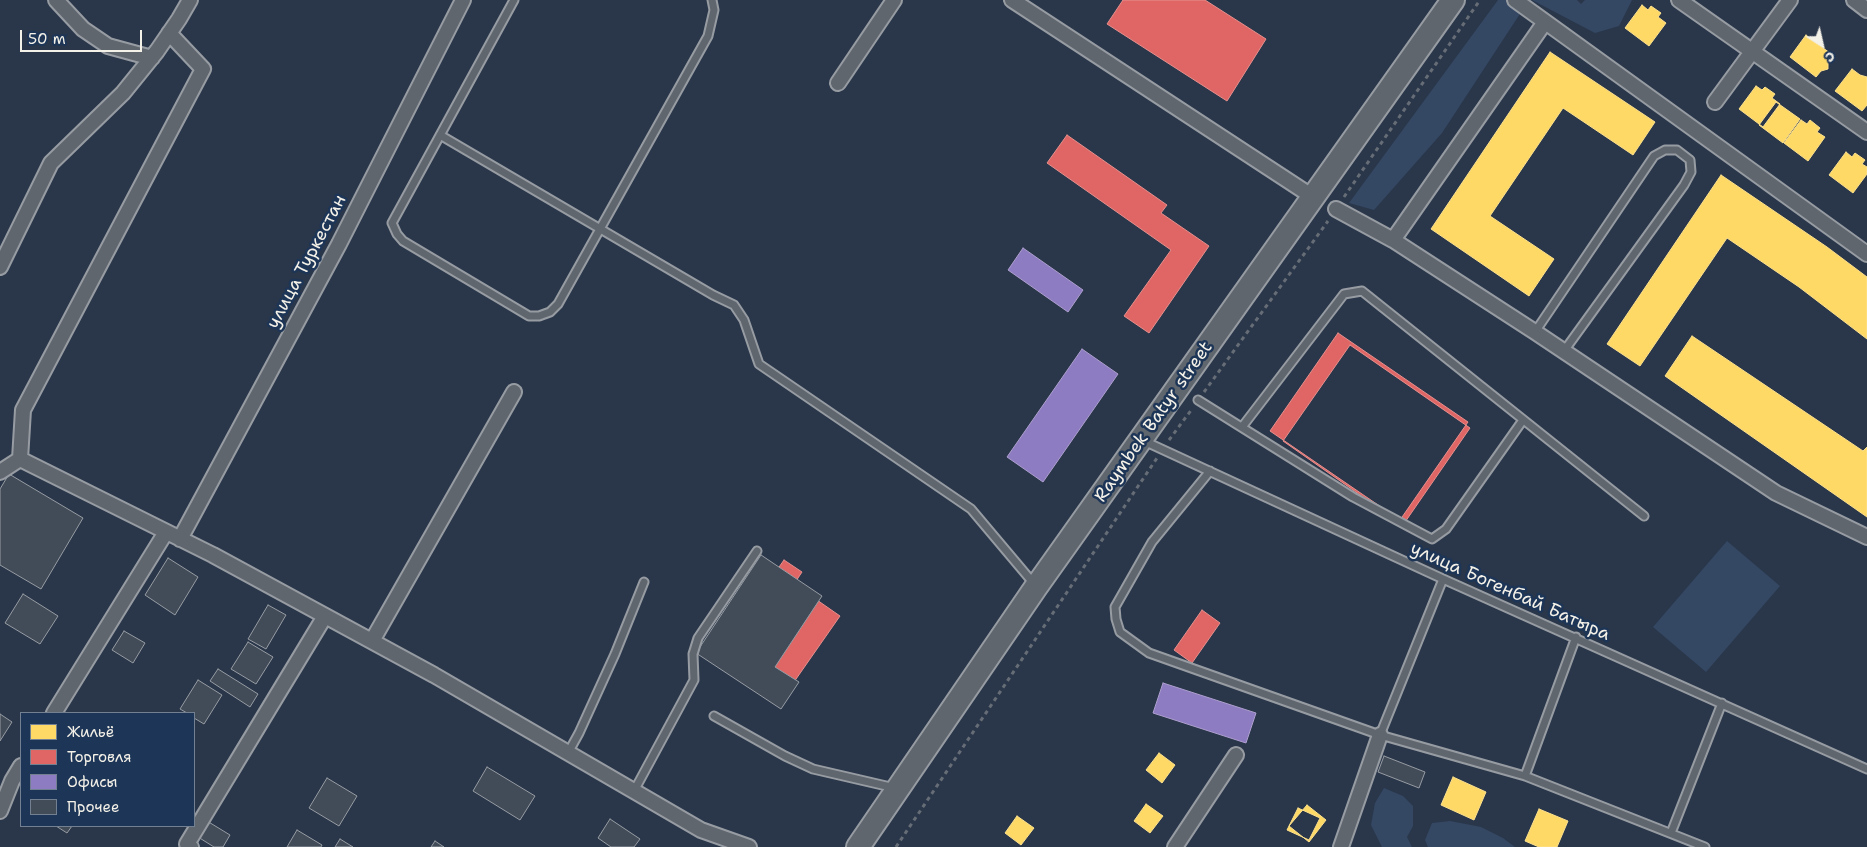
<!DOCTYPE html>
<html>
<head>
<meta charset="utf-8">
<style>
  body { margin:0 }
  #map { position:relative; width:1867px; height:847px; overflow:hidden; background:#2a374a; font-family:"Shantell Sans",sans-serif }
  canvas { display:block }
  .legend { position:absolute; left:20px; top:712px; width:175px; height:115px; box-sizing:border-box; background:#1d3557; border:1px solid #738091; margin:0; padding:6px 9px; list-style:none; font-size:15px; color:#f4f1e8 }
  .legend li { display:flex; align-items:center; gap:10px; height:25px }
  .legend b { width:25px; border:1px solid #738091 }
  .north { position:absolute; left:1797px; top:20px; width:50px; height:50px; -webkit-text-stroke:4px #1d3557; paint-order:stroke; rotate:145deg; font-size:14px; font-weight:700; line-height:20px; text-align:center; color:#f4f1e8 }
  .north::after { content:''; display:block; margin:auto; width:18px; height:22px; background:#f4f1e8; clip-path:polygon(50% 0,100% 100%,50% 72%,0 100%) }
  .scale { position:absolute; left:20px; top:30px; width:122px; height:22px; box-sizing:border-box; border:2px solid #f4f1e8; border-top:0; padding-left:6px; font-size:15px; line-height:18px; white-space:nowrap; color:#f4f1e8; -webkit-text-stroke:4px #1d3557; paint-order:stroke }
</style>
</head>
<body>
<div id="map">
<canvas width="1867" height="847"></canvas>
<ul class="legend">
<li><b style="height:14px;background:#ffd966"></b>Жильё</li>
<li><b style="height:14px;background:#e06666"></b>Торговля</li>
<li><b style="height:14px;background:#8e7cc3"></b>Офисы</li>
<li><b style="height:14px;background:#424c59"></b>Прочее</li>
</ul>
<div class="north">С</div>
<div class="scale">50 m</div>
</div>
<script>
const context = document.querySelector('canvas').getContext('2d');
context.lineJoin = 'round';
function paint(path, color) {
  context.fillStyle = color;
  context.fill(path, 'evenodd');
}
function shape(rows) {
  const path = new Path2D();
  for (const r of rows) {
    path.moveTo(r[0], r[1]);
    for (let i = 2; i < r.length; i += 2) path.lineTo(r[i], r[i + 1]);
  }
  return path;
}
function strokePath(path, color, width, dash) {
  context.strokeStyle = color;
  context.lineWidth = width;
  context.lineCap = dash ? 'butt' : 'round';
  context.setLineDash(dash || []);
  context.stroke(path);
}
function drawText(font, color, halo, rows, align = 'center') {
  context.font = font + ' "Shantell Sans",sans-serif';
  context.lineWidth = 5;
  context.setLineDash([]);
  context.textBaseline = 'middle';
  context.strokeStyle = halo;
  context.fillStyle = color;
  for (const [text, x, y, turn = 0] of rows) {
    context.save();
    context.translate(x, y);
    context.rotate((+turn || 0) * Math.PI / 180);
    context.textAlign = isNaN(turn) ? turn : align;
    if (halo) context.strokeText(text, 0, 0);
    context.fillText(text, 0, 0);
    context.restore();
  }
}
paint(shape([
  [1498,0,1529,0,1442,133,1374,210,1349,203],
  [1532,0,1577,0,1581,4,1585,0,1632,0,1619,26,1595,33],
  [1727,541,1780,586,1706,672,1653,627],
  [1384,788,1403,796,1413,806,1413,826,1407,837,1412,847,1382,847,1371,825,1375,803],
  [1450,821,1481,827,1503,838,1515,847,1428,847,1425,840,1432,823]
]), '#344763');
const homes = shape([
  [1642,5,1648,10,1651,6,1661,13,1658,17,1666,23,1649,46,1625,28,1642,5],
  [1806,35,1814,42,1821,42,1823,48,1833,55,1828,62,1828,69,1821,71,1816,77,1790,57,1806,35],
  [1550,52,1655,122,1633,155,1563,108,1490,216,1554,259,1529,296,1431,229,1550,52],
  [1852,69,1860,75,1867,77,1867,105,1862,111,1835,91,1852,69],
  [1756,86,1762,90,1765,87,1775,94,1772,98,1780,104,1763,127,1739,109,1756,86],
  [1776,102,1800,119,1783,143,1759,125,1776,102],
  [1801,120,1807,124,1810,120,1820,128,1817,132,1825,137,1808,161,1784,143,1801,120],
  [1846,152,1852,157,1855,153,1865,160,1862,164,1867,167,1867,174,1853,193,1829,175,1846,152],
  [1721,175,1827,247,1867,277,1867,339,1799,287,1727,238,1640,366,1607,344,1721,175],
  [1692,336,1863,451,1867,447,1867,517,1665,376,1692,336],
  [1159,753,1175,765,1162,783,1146,770,1159,753],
  [1453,777,1486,792,1474,820,1441,805,1453,777],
  [1146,804,1163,816,1150,833,1134,821,1146,804],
  [1307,805,1326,820,1309,842,1289,826,1307,805],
  [1298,808,1320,818,1309,840,1287,830,1298,808],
  [1539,809,1568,821,1557,847,1539,847,1525,841,1539,809],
  [1017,816,1034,828,1021,845,1005,833,1017,816]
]);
paint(homes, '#ffd966');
strokePath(homes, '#fce08d', 1);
const shops = shape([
  [1123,0,1205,0,1266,39,1227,101,1107,24,1123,0],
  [1067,135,1167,205,1161,213,1209,246,1149,333,1124,316,1171,250,1047,163,1067,135],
  [1338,333,1468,422,1400,520,1270,431,1338,333],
  [1350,345,1470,428,1403,525,1283,441,1350,345],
  [784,560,802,572,794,584,840,616,780,702,715,658,784,560],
  [1202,610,1220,623,1192,663,1174,650,1202,610]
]);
paint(shops, '#e06666');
strokePath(shops, '#e6908d', 1);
const offices = shape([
  [1023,248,1083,290,1068,312,1008,270,1023,248],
  [1082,349,1118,374,1043,482,1007,457,1082,349],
  [1163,683,1256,713,1246,743,1153,713,1163,683]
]);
paint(offices, '#8e7cc3');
strokePath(offices, '#ad9fce', 1);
const building = shape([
  [9,474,83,518,41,589,0,565,0,489,9,474],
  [761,555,822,596,775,667,799,682,781,709,696,653,761,555],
  [168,558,198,577,175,615,145,595,168,558],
  [23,594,58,616,40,644,5,623,23,594],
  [268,605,286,615,266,649,248,639,268,605],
  [124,631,145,643,133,663,112,650,124,631],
  [248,642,273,657,256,684,231,669,248,642],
  [218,669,258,694,250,707,210,681,218,669],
  [198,680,222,695,204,724,194,718,194,713,187,713,180,709,198,680],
  [0,714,12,722,0,741,0,714],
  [1384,756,1425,772,1419,788,1378,772,1384,756],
  [487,767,535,796,520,820,473,791,487,767],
  [327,778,357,796,339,826,309,808,327,778],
  [610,819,640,839,634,847,611,847,598,838,610,819],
  [207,821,230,835,223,847,214,847,198,837,207,821],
  [56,826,72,826,67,833,56,826],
  [297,830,322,845,321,847,287,847,297,830],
  [340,839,353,847,335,847,340,839],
  [435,841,444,847,431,847,435,841]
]);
paint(building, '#424c59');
strokePath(building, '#979ca3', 1);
const lane = shape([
  [514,0,392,223,397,234,403,241,529,316,539,316,550,312,558,304,708,36,714,10,712,0],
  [440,135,713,295,734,305,744,320,759,364,971,509,1035,585],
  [1535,332,1654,156,1665,150,1677,150,1690,160,1691,172,1684,185,1564,351],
  [1198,400,1353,497,1432,539,1446,529,1523,420],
  [1242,427,1344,294,1362,291,1644,516],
  [1144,441,1443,579,1867,769],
  [1210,471,1152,542,1115,607,1116,619,1120,632,1149,653,1380,735,1525,776,1705,847],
  [714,716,785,756,813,769,895,788],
  [1380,735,1443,579],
  [568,753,579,733,615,654,644,582],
  [1525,776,1576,637],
  [634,791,694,680,693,654,698,638,757,551],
  [1671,833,1722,703]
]);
const street = shape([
  [56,0,83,29,108,46,152,58],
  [1012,0,1313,197],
  [1515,0,1867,254],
  [1679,0,1867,132],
  [1854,0,1867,10],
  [169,33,203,69,23,410,20,459,213,555,434,675,701,830,749,847],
  [838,83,894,0],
  [1715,102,1790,0],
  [1336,209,1393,240,1535,332,1776,493,1867,537],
  [1393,240,1545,22],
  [0,267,51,163,123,93,157,51,179,19,190,0],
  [0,472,20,459],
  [180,539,339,244,463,0],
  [372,641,514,392],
  [54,713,166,532],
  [0,811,12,781,21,766],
  [191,847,187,844,325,616],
  [1175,847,1236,755],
  [1341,847,1380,735]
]);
const primary = shape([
  [858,847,1036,587,1453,0]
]);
strokePath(lane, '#979ca3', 11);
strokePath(street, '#979ca3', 18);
strokePath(primary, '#979ca3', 26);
strokePath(shape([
  [1344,197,1480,0],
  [1204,392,1328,221],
  [1169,440,1192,409],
  [896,847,1157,458]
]), '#666d76', 3, [4, 4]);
strokePath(lane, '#60666e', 7);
strokePath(street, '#60666e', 14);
strokePath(primary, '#60666e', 22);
drawText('18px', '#f4f1e8', '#1d3557', [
  ["улица Туркестан",307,262,-62],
  ["Raymbek Batyr street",1154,422,-55],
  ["улица Богенбай Батыра",1510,592,24]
]);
</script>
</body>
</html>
